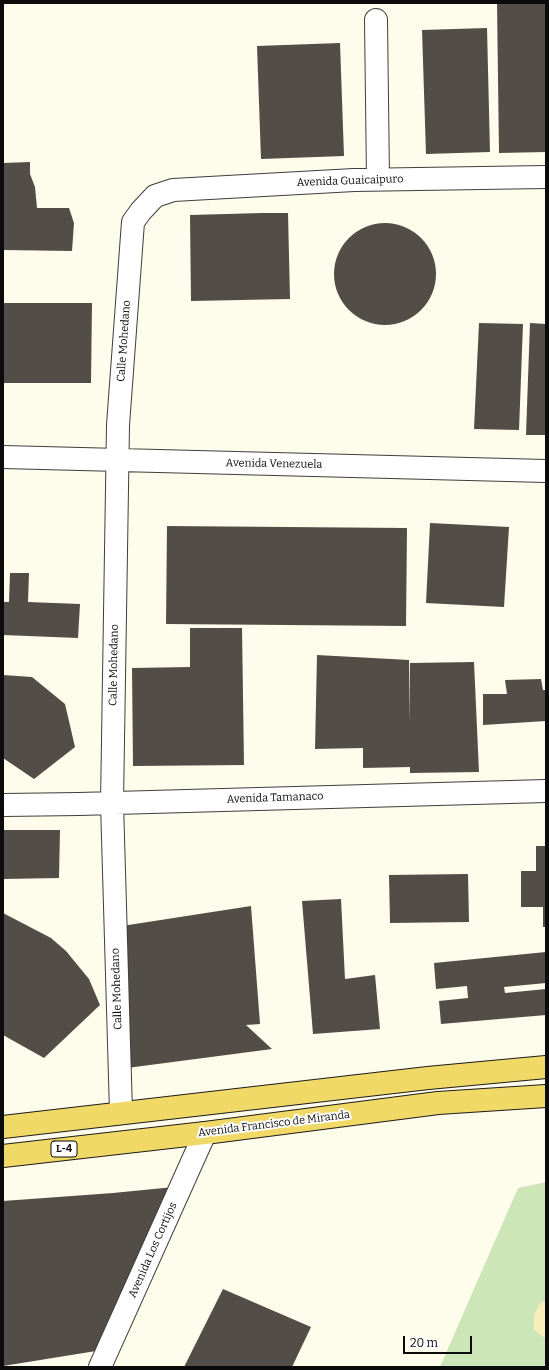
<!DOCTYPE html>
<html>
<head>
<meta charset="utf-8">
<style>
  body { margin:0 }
  #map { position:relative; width:549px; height:1370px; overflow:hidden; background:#fefcea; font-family:Bitter,serif }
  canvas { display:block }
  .frame { position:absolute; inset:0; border:4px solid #0b0b0b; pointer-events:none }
  .scale { position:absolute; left:403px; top:1336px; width:69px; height:18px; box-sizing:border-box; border:2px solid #0b0b0b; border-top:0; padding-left:5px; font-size:12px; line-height:14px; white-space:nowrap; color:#0b0b0b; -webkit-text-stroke:3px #fff; paint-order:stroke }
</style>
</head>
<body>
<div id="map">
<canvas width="549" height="1370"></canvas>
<div class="frame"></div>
<div class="scale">20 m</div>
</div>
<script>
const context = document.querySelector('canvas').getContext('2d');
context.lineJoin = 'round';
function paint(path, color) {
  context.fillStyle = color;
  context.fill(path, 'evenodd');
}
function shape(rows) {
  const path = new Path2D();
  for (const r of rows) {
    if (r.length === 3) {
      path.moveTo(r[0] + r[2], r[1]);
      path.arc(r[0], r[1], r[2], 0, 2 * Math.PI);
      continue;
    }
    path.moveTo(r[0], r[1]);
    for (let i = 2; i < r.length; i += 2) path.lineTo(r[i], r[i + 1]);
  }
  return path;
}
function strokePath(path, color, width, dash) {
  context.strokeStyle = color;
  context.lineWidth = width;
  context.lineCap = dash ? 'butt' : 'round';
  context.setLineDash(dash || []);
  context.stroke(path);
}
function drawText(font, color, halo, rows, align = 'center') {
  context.font = font + ' Bitter,serif';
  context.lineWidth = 4;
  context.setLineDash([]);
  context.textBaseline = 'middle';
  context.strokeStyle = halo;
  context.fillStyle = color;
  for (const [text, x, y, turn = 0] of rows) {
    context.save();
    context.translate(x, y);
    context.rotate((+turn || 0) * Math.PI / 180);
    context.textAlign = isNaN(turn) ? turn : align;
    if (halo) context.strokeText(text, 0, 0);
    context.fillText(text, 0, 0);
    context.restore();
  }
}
paint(shape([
  [546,1182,546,1367,440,1367,518,1188]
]), '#cce6b7');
paint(shape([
  [541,1302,546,1302,545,1338,534,1330,534,1315]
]), '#f7eeb9');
paint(shape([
  [497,3,546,3,546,152,499,153],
  [487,28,490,152,426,154,422,30],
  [340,43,344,156,261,159,257,46],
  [30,162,30,174,35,187,37,208,69,208,74,223,72,251,3,250,3,163],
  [262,213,288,213,290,299,191,301,190,215],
  [385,274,51],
  [3,303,92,303,91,383,3,383],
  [479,323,523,324,519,430,474,429],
  [530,323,546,324,546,435,526,435],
  [430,523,509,527,504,607,426,603],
  [167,526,407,528,406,626,166,624],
  [10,573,29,573,28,602,80,604,78,638,3,635,3,602,9,602],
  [190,628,242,628,244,765,133,766,132,668,190,667],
  [317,655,409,660,410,724,410,663,474,662,479,772,410,773,410,767,363,768,363,748,315,749],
  [3,675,32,677,65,704,75,747,34,779,3,758],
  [541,679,543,690,546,690,546,721,483,725,483,694,507,694,505,680],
  [3,830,60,830,59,878,3,879],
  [536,846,546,846,546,927,543,927,543,907,521,907,521,871,536,871],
  [468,874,469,922,390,923,389,875],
  [341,899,345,979,375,975,380,1029,313,1034,302,901],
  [251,906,260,1024,246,1025,272,1049,127,1068,122,926],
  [3,913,51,938,66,951,89,979,100,1005,44,1058,3,1035],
  [546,952,546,983,504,987,505,993,546,989,546,1015,441,1024,439,1001,468,998,467,986,436,989,434,963],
  [174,1187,96,1351,3,1366,3,1201,113,1193],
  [223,1289,311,1327,292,1367,184,1367]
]), '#534d48');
const minor = shape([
  [376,20,378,179],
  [3,457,546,471],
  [3,805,79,804,546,791],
  [121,1112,112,803,118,425,133,222,141,211,155,196,173,190,354,180,546,177],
  [100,1367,205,1133]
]);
const major = shape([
  [3,1127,428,1078,546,1067],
  [3,1156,205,1133,438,1103,546,1096]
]);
strokePath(minor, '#3e3e3e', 24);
strokePath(major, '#1c1c1c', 24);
strokePath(minor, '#fff', 22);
strokePath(major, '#f1d967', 22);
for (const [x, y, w] of [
  [64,1149,26]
]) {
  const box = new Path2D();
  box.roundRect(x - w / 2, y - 8, w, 16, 3);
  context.fillStyle = '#fff';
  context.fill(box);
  strokePath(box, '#0b0b0b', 1);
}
drawText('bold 10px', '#0b0b0b', null, [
  ["L-4",64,1149]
]);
drawText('11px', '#0b0b0b', '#fff', [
  ["Avenida Guaicaipuro",350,181,-2],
  ["Calle Mohedano",124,341,-86],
  ["Avenida Venezuela",274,464,1],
  ["Calle Mohedano",114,665,-89],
  ["Avenida Tamanaco",275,798,-2],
  ["Calle Mohedano",117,989,-92],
  ["Avenida Francisco de Miranda",274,1124,-7],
  ["Avenida Los Cortijos",153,1250,-66]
]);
</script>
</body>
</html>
